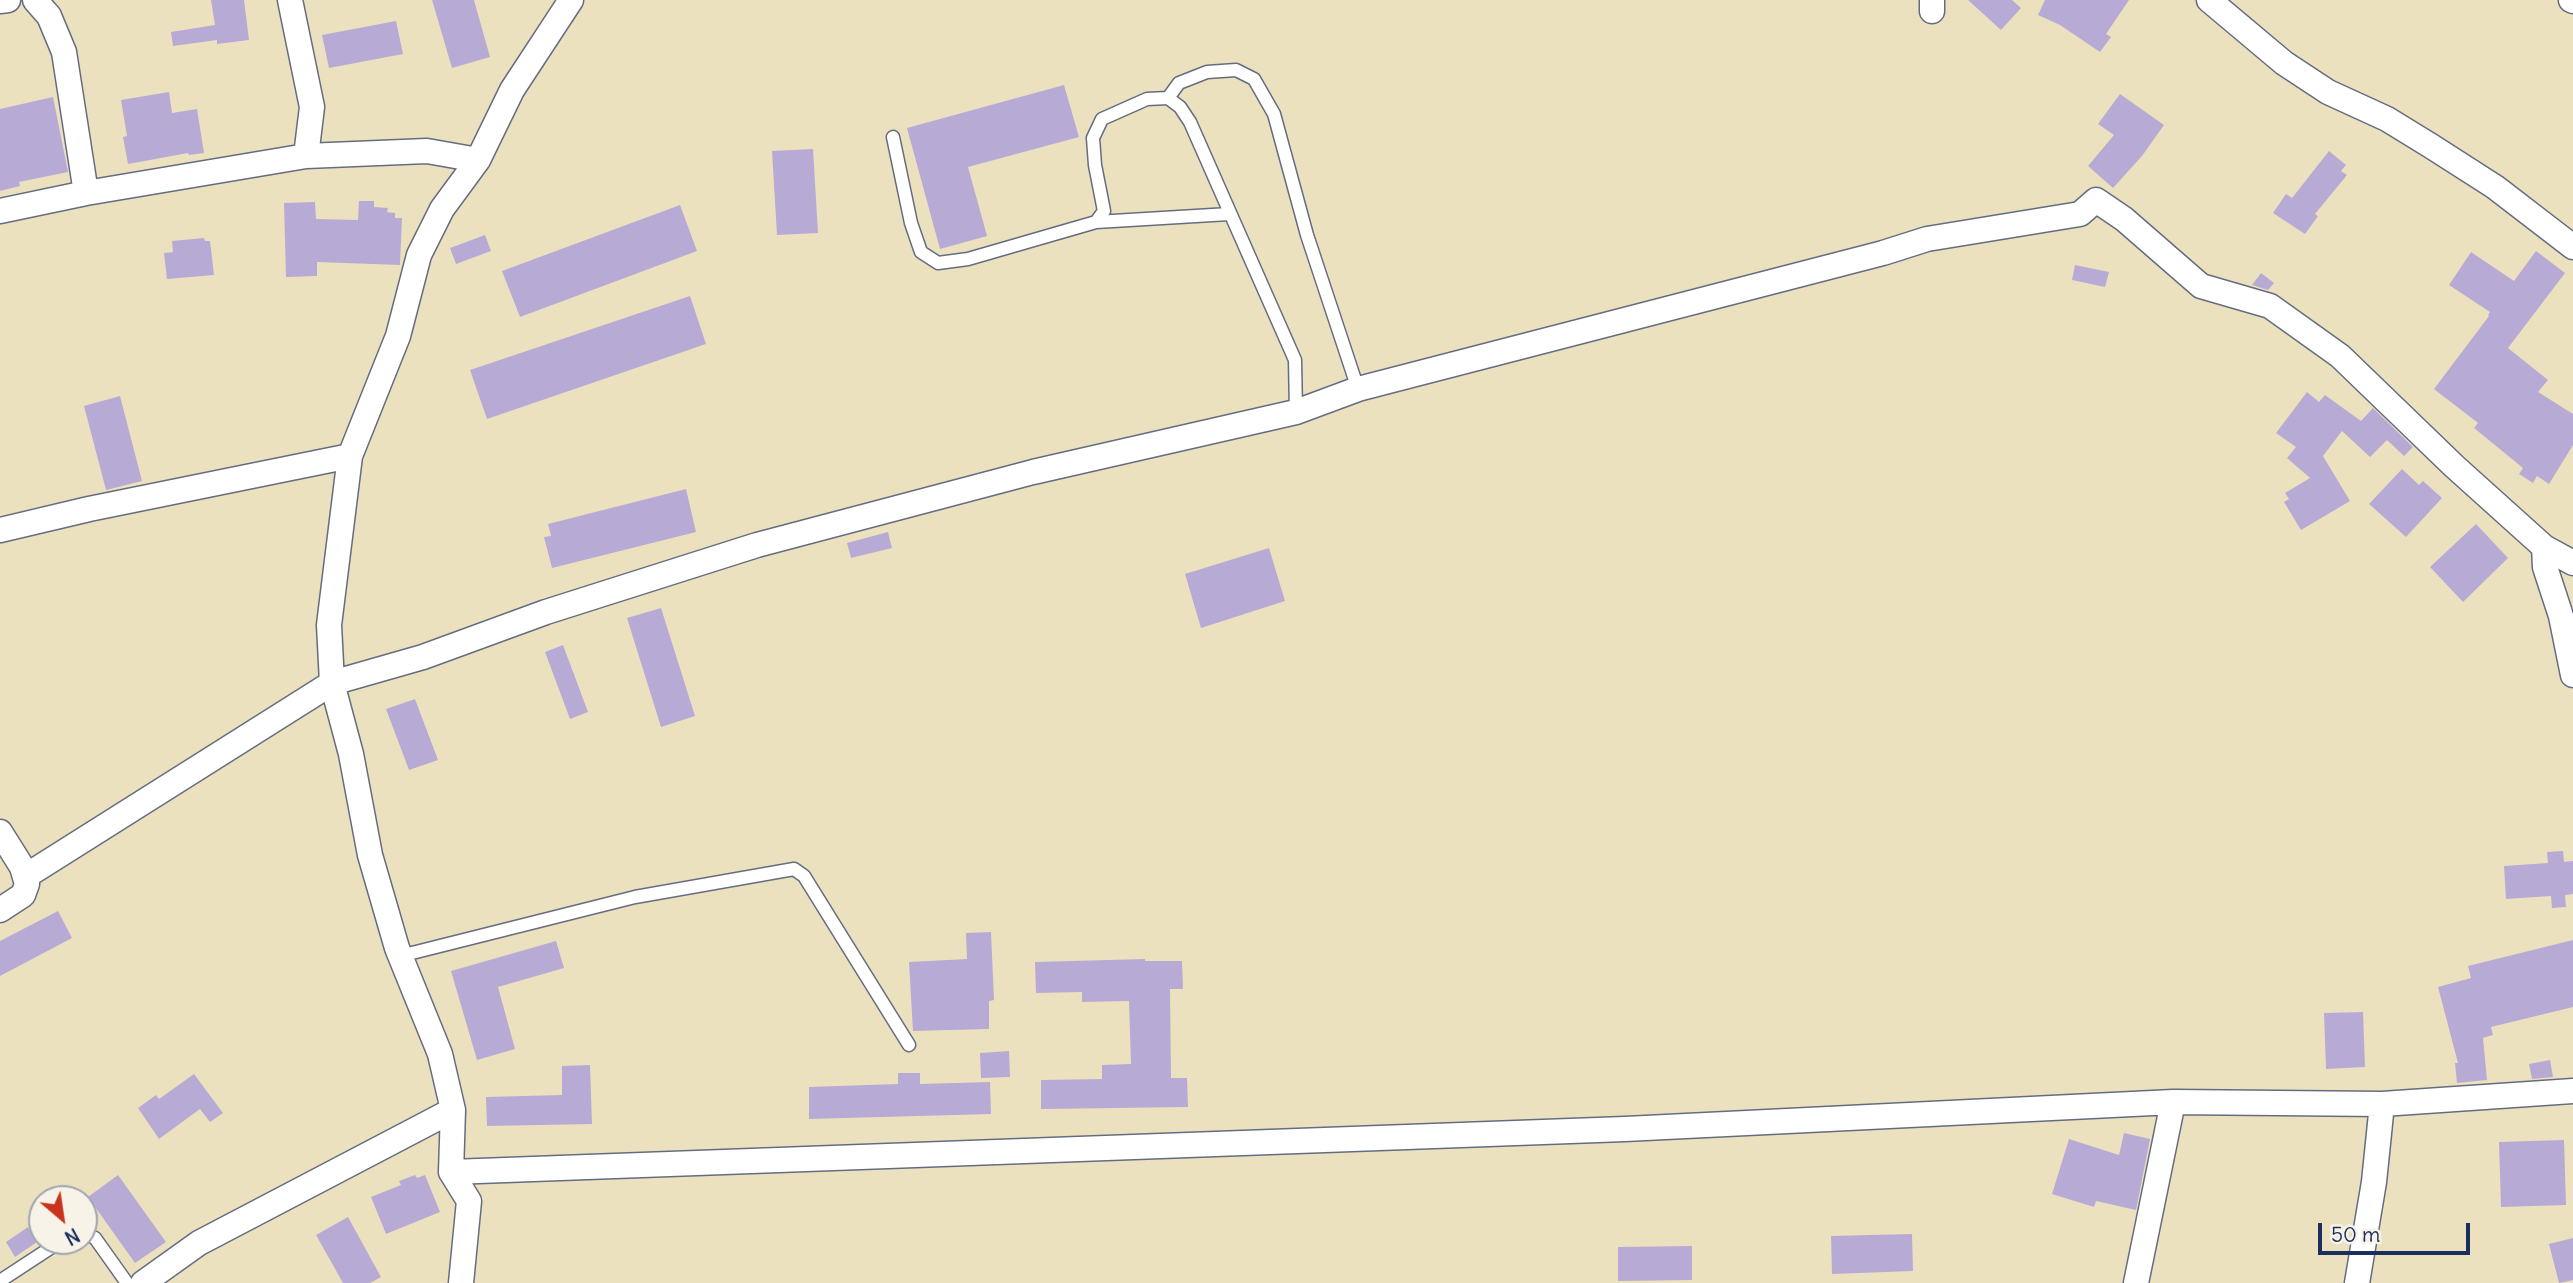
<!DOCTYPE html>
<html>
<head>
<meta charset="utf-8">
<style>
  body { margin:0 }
  #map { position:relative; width:2573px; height:1283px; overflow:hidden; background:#ece1bf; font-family:Delius,sans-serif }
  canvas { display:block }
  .north { position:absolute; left:28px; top:1185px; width:70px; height:70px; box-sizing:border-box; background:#f7f3e8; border:2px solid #9fa5b1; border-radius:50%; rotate:151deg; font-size:19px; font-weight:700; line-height:28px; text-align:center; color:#1b2f5e }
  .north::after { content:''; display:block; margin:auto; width:24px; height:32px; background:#c8321e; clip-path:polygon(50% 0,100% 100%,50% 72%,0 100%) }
  .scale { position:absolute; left:2318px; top:1223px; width:152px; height:32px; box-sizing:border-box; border:4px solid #1b2f5e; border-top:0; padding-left:9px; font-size:21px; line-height:24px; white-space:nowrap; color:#1b2f5e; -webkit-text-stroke:5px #f7f3e8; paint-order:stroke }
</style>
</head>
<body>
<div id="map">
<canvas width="2573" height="1283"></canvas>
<div class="north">N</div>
<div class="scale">50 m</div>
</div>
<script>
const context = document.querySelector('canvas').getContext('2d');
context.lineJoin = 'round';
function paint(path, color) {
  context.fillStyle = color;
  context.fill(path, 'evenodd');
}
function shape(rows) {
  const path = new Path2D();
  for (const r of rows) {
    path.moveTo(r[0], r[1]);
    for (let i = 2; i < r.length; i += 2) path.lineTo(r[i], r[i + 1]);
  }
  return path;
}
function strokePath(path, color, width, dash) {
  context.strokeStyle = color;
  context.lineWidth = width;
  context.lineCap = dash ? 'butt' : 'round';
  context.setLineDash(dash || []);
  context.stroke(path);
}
paint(shape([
  [211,0,244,0,249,40,217,44,217,40,173,46,171,32,215,25],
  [432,0,474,0,490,57,452,68],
  [1968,0,2012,0,2021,8,2001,30],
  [2045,0,2129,0,2106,34,2111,37,2100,52,2060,25,2038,15],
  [396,21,403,54,329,68,322,35],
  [1064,85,1079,137,968,167,987,236,940,249,907,128],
  [169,92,172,113,197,109,204,153,189,155,188,153,128,164,123,137,127,136,121,100],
  [2120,94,2164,125,2142,156,2113,188,2088,166,2114,135,2098,124],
  [53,97,68,172,19,182,20,186,0,191,0,109],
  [813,149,818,233,777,235,772,151],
  [2329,151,2346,165,2341,171,2347,175,2315,214,2318,216,2305,234,2273,213,2286,194,2292,198],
  [359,201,374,201,374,207,388,208,387,212,395,213,395,218,402,218,400,265,317,262,317,276,286,277,284,203,315,202,316,219,358,220],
  [680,205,697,251,520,317,502,271],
  [485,235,491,251,456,264,450,248],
  [204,238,205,241,210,241,214,275,167,279,164,253,173,252,172,241],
  [2536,251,2565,273,2508,348,2548,380,2538,392,2573,414,2573,445,2549,484,2537,476,2533,483,2519,474,2523,468,2474,428,2478,423,2434,389,2489,316,2488,315,2490,312,2449,285,2471,252,2514,281],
  [2075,265,2109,272,2105,287,2072,280],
  [2261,273,2274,283,2268,290,2252,285],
  [690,296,706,344,487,419,470,370],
  [2307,392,2319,402,2325,395,2361,421,2373,408,2413,447,2404,456,2387,440,2370,457,2342,431,2323,456,2350,501,2301,530,2284,502,2289,499,2285,493,2310,478,2287,458,2296,447,2276,433],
  [120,396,142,481,106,490,84,406],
  [2402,469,2419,485,2423,481,2442,498,2406,537,2369,504],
  [686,489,696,532,552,568,544,537,551,536,548,524],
  [2476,524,2508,558,2463,602,2430,567],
  [888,532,892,548,851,558,847,543],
  [1269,548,1285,601,1201,628,1185,574],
  [661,608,695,716,661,727,627,618],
  [563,645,588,712,570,719,545,652],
  [415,699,438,760,409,770,386,709],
  [2563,851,2564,862,2573,861,2573,894,2565,895,2566,907,2552,908,2551,896,2506,899,2504,866,2548,863,2547,852],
  [58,911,72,938,0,976,0,941],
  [991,932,994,1000,989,1001,989,1029,913,1031,909,962,967,959,966,933],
  [2573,940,2573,1007,2491,1027,2493,1035,2483,1038,2487,1080,2457,1083,2455,1063,2458,1063,2438,987,2471,978,2468,966],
  [556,941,564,968,498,987,515,1049,477,1060,451,971],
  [1145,959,1145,961,1182,961,1183,989,1170,989,1171,1078,1187,1078,1188,1107,1041,1109,1041,1080,1102,1079,1102,1065,1131,1064,1129,1001,1082,1002,1082,992,1036,993,1035,962],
  [2363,1012,2365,1067,2326,1069,2324,1013],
  [1009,1051,1010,1077,981,1078,980,1053],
  [2550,1060,2553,1077,2532,1079,2529,1064],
  [590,1065,592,1124,487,1126,486,1097,562,1095,562,1066],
  [898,1073,920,1073,920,1084,990,1082,991,1114,809,1119,809,1087,898,1084],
  [194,1074,223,1113,210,1122,200,1109,159,1139,138,1108,156,1095,159,1099],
  [2124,1133,2150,1139,2136,1210,2096,1201,2094,1207,2052,1194,2069,1139,2119,1155],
  [2564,1140,2566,1205,2501,1207,2499,1142],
  [118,1175,166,1242,135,1263,88,1197],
  [415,1175,417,1178,425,1175,440,1212,386,1234,371,1197,401,1185,399,1181],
  [348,1217,381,1277,370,1283,343,1283,316,1235],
  [28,1227,37,1242,15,1257,6,1242],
  [1912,1234,1913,1271,1832,1274,1831,1236],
  [2573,1238,2573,1280,2559,1283,2549,1244],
  [1692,1246,1692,1280,1618,1281,1618,1247]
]), '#b7abd6');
const lane = shape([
  [1168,98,1179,83,1207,72,1236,70,1254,79,1274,114,1307,235,1358,389],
  [893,137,911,223,921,252,938,263,968,259,1096,222,1104,211,1095,165,1093,138,1102,119,1147,99,1168,98,1180,107,1190,122,1295,360,1296,412],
  [1096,222,1229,214],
  [400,956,635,897,794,869,804,876,909,1045],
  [84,1233,95,1238,127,1283],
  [0,1281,61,1241]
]);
const street = shape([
  [35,0,49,16,64,52,86,193],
  [290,0,312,107,306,156],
  [2209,0,2284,63,2328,92,2387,119,2431,146,2495,187,2573,247],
  [2571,0,2573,1],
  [0,1,8,0],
  [1932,11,1932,0],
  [0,211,86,193,306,156,427,151,478,160],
  [0,530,89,509,350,456],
  [2544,547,2573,563],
  [0,832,22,867,27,884,23,895,0,910],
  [26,876,332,683,423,657,546,612,757,545,1033,472,1296,412,1358,389,1883,253,1927,239,2080,214,2096,200,2124,219,2201,286,2270,306,2340,356,2454,466,2544,547,2545,567,2561,616,2573,675],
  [451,1172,1625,1129,2173,1102,2382,1104,2573,1091],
  [143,1283,199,1243,453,1110],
  [461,1283,469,1201,451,1172,453,1110,440,1054,397,948,370,855,351,754,332,683,329,625,350,456,398,336,419,255,442,209,478,160,512,90,571,0],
  [2136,1283,2173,1102],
  [2357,1283,2374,1182,2382,1104]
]);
strokePath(lane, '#646d80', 15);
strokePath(street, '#646d80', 27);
strokePath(lane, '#fff', 12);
strokePath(street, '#fff', 24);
</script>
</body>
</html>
